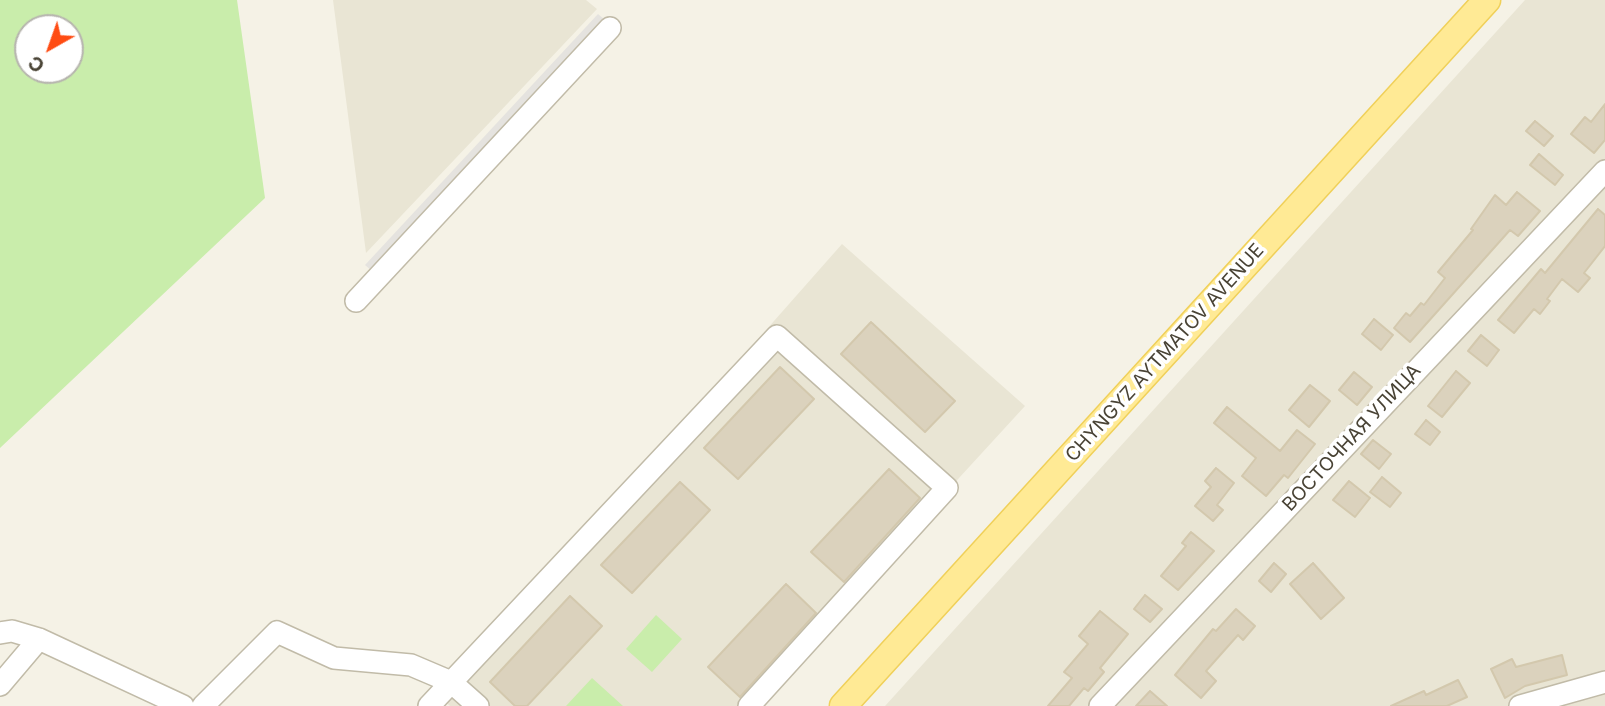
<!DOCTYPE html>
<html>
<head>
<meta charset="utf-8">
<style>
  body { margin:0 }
  #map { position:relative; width:1605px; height:706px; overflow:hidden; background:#f5f2e6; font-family:Inter,sans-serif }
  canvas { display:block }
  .north { position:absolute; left:14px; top:14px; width:70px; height:70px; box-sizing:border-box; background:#fff; border:2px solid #b6b4ae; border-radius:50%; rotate:220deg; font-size:19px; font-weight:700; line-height:28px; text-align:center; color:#494335 }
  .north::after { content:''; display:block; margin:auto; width:24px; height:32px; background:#ff4c13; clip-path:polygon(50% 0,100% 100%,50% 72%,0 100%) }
</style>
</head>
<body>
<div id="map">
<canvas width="1605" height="706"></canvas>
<div class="north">С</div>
</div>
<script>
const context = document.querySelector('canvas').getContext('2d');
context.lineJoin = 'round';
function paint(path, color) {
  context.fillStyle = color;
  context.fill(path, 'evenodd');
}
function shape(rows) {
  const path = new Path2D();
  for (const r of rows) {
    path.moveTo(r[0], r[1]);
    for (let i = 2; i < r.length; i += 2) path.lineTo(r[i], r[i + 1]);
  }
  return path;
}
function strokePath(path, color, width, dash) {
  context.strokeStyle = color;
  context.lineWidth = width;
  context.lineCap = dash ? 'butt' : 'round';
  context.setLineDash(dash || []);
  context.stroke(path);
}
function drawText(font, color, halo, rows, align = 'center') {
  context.font = font + ' Inter,sans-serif';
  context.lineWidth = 7;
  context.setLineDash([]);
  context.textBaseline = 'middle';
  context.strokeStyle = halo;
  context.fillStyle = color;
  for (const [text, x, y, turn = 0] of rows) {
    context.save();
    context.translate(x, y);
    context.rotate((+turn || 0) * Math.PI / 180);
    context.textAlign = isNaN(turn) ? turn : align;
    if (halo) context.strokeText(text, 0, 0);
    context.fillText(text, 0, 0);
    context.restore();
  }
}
paint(shape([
  [333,0,586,0,597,9,366,253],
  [1525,0,1605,0,1605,706,885,706],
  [842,244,1025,406,750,706,450,706,441,698]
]), '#e9e5d4');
paint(shape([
  [0,0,237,0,265,198,0,448],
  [70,28,70,70,28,70,28,28],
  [656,615,682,639,652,672,626,649],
  [592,678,623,706,566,706]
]), '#c9edab');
paint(shape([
  [598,14,605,20,372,271,365,265]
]), '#e5e3df');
const building = shape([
  [1605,104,1605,140,1594,153,1571,134,1585,117,1591,122,1605,104],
  [1535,121,1553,136,1544,146,1526,131,1535,121],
  [1539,154,1563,175,1555,185,1530,165,1539,154],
  [1517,192,1540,211,1518,236,1510,230,1410,342,1394,328,1406,313,1410,316,1421,303,1424,305,1445,278,1438,272,1473,230,1471,229,1495,195,1506,205,1517,192],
  [1598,209,1605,215,1605,246,1584,273,1590,278,1578,292,1562,279,1547,299,1550,301,1540,314,1534,309,1514,333,1498,320,1541,269,1545,273,1598,209],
  [1374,319,1393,335,1381,350,1362,334,1374,319],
  [871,322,955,401,925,432,841,354,871,322],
  [1481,335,1499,350,1487,366,1468,351,1481,335],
  [780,367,814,399,738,479,704,448,780,367],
  [1456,371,1470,383,1442,417,1428,406,1456,371],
  [1354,372,1372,387,1357,405,1339,390,1354,372],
  [1310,385,1330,401,1309,427,1289,410,1310,385],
  [1227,407,1280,451,1297,430,1315,444,1288,478,1284,475,1266,496,1242,476,1256,458,1214,423,1227,407],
  [1426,420,1440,432,1430,445,1415,434,1426,420],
  [1373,440,1391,454,1379,469,1361,454,1373,440],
  [1216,468,1234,483,1217,505,1223,510,1213,521,1195,506,1211,487,1205,481,1216,468],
  [889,469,920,498,844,582,811,552,889,469],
  [1382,477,1401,493,1390,507,1370,492,1382,477],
  [1349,481,1370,498,1355,517,1333,500,1349,481],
  [680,482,710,510,632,593,601,565,680,482],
  [1191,532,1214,551,1178,590,1161,576,1186,546,1182,543,1191,532],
  [1274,563,1286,574,1271,592,1259,581,1274,563],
  [1313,563,1344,598,1321,619,1290,584,1313,563],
  [786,584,816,613,740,697,708,667,786,584],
  [1145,595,1162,609,1150,622,1134,609,1145,595],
  [570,596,602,626,527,706,515,706,490,682,570,596],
  [1236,609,1255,626,1243,640,1238,635,1206,671,1216,681,1201,698,1175,675,1213,629,1216,631,1236,609],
  [1100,611,1128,634,1100,668,1104,672,1088,691,1084,688,1069,706,1048,706,1072,678,1064,672,1088,644,1079,636,1100,611],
  [1562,655,1567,675,1525,686,1505,698,1491,669,1512,659,1516,667,1562,655],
  [1458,680,1467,697,1447,706,1391,706,1424,691,1426,695,1458,680],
  [1150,691,1167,706,1136,706,1150,691]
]);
paint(building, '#dbd2bd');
strokePath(building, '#d3c8ad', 2);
const minor = shape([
  [356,301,610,28],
  [0,633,12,631,39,639,183,706],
  [0,685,39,639],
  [203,706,277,632,334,658,411,665,451,682,478,706],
  [429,706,777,336,947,488,749,706],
  [1100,706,1605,171],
  [1520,706,1605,682]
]);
const major = shape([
  [843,706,1487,0]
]);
strokePath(minor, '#c1bba8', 24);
strokePath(major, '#f0d059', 29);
strokePath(minor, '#fff', 21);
strokePath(major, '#ffea95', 26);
drawText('19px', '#494335', '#fff', [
  ["CHYNGYZ AYTMATOV AVENUE",1165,353,-48],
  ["ВОСТОЧНАЯ УЛИЦА",1352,438,-47]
]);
</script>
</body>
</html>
